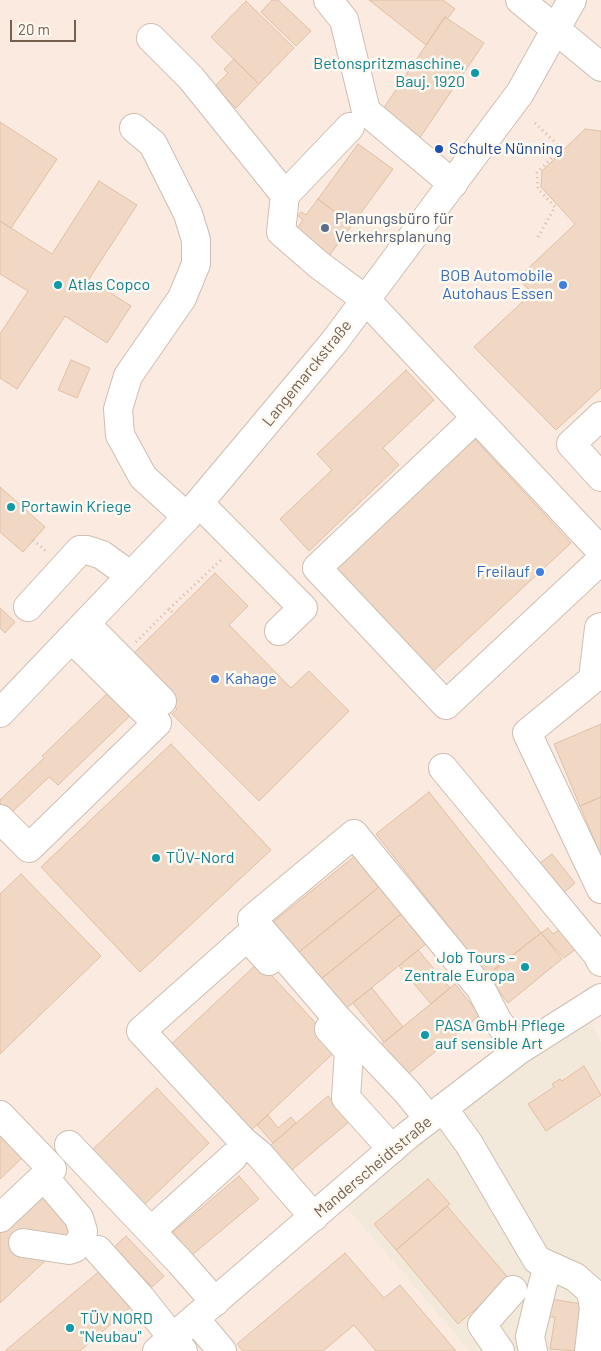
<!DOCTYPE html>
<html>
<head>
<meta charset="utf-8">
<style>
  body { margin:0 }
  #map { position:relative; width:601px; height:1351px; overflow:hidden; background:#fcf6eb; font-family:Barlow,sans-serif }
  canvas { display:block }
  .scale { position:absolute; left:10px; top:20px; width:66px; height:22px; box-sizing:border-box; border:2px solid #765f4f; border-top:0; padding-left:6px; font-size:15px; line-height:18px; white-space:nowrap; color:#765f4f; -webkit-text-stroke:4px #fefaf2; paint-order:stroke }
</style>
</head>
<body>
<div id="map">
<canvas width="601" height="1351"></canvas>
<div class="scale">20 m</div>
</div>
<script>
const context = document.querySelector('canvas').getContext('2d');
context.lineJoin = 'round';
function paint(path, color) {
  context.fillStyle = color;
  context.fill(path, 'evenodd');
}
function shape(rows) {
  const path = new Path2D();
  for (const r of rows) {
    path.moveTo(r[0], r[1]);
    for (let i = 2; i < r.length; i += 2) path.lineTo(r[i], r[i + 1]);
  }
  return path;
}
function strokePath(path, color, width, dash) {
  context.strokeStyle = color;
  context.lineWidth = width;
  context.lineCap = dash ? 'butt' : 'round';
  context.setLineDash(dash || []);
  context.stroke(path);
}
function drawText(font, color, halo, rows, align = 'center') {
  context.font = font + ' Barlow,sans-serif';
  context.lineWidth = 5;
  context.setLineDash([]);
  context.textBaseline = 'middle';
  context.strokeStyle = halo;
  context.fillStyle = color;
  for (const [text, x, y, turn = 0] of rows) {
    context.save();
    context.translate(x, y);
    context.rotate((+turn || 0) * Math.PI / 180);
    context.textAlign = isNaN(turn) ? turn : align;
    if (halo) context.strokeText(text, 0, 0);
    context.fillText(text, 0, 0);
    context.restore();
  }
}
paint(shape([
  [587,1010,601,1042,601,1351,469,1351,339,1199]
]), '#f3e9da');
paint(shape([
  [0,0,601,0,601,1042,587,1010,335,1194,469,1351,0,1351]
]), '#fbeae0');
const building = shape([
  [272,0,278,0,311,31,296,46,261,12,272,0],
  [369,0,443,0,455,9,447,19,445,17,426,45,369,0],
  [246,1,294,48,259,84,211,37,246,1],
  [445,17,484,43,419,139,381,112,445,17],
  [234,59,259,84,236,108,214,87,228,73,224,69,234,59],
  [0,122,57,159,11,228,0,221,0,122],
  [585,129,601,131,601,388,556,430,474,347,532,293,518,278,575,224,541,187,542,171,585,129],
  [358,144,393,169,352,225,318,199,358,144],
  [99,181,137,205,89,279,131,306,107,343,65,316,17,389,0,378,0,334,28,291,0,274,0,221,52,254,99,181],
  [318,199,352,225,329,256,295,231,303,220,298,216,301,212,306,215,318,199],
  [71,360,90,368,77,398,58,390,71,360],
  [406,370,434,400,383,448,399,465,309,551,280,519,332,470,317,454,406,370],
  [473,437,571,543,429,675,330,570,473,437],
  [0,487,45,527,23,552,0,532,0,487],
  [215,573,248,606,229,625,291,688,309,671,349,711,259,801,172,714,177,709,128,659,215,573],
  [0,608,15,622,5,633,0,628,0,608],
  [113,688,135,711,58,785,49,777,10,814,0,804,0,800,44,758,42,756,113,688],
  [601,724,601,797,580,806,554,744,601,724],
  [171,744,271,850,140,972,41,867,171,744],
  [429,792,541,933,487,975,376,834,429,792],
  [601,797,601,856,580,806,601,797],
  [361,851,385,882,293,957,268,926,361,851],
  [552,854,575,883,560,896,536,866,552,854],
  [21,874,101,956,0,1054,0,894,21,874],
  [385,882,407,909,315,984,293,957,385,882],
  [407,909,432,939,339,1014,315,984,407,909],
  [548,928,553,934,560,929,576,949,564,958,541,933,548,928],
  [541,933,562,959,508,1003,487,976,541,933],
  [418,950,450,988,431,1004,399,966,418,950],
  [259,962,339,1048,246,1135,166,1049,259,962],
  [455,984,480,1015,403,1078,378,1047,455,984],
  [372,988,403,1027,384,1042,353,1003,372,988],
  [584,1066,601,1095,546,1131,528,1104,554,1087,552,1084,560,1079,562,1081,584,1066],
  [157,1088,209,1143,142,1207,90,1152,157,1088],
  [328,1096,350,1121,287,1174,266,1149,328,1096],
  [268,1115,278,1128,291,1117,296,1123,273,1143,257,1125,268,1115],
  [0,1132,24,1156,0,1179,0,1132],
  [239,1176,259,1199,192,1255,173,1232,239,1176],
  [428,1179,450,1204,396,1250,374,1224,428,1179],
  [40,1189,75,1233,0,1303,0,1228,40,1189],
  [447,1206,510,1280,458,1324,396,1250,447,1206],
  [126,1236,164,1276,152,1287,114,1247,126,1236],
  [345,1253,384,1298,400,1285,456,1351,376,1351,354,1325,323,1351,243,1351,237,1344,345,1253],
  [103,1268,134,1304,80,1351,5,1351,103,1268],
  [551,1299,582,1304,576,1351,550,1349,555,1317,549,1317,551,1299]
]);
paint(building, '#f0d8c4');
strokePath(building, '#e2c0a5', 1);
const minor = shape([
  [328,0,344,20,366,111,453,184],
  [520,0,601,67],
  [151,38,191,78,285,195,281,232,319,265,366,300,601,551],
  [134,128,153,144,188,214,196,240,196,264,182,298,128,376,118,409,120,435,143,477,187,517],
  [285,195,350,127],
  [601,416,571,444,601,477],
  [476,418,317,568,446,705,601,560],
  [199,503,303,608,279,631],
  [28,607,80,550,87,550,102,555,131,576],
  [86,624,162,701],
  [601,627,599,628,593,679,527,733,601,889],
  [0,713,187,517,334,342,520,93,572,0],
  [443,768,597,954,601,962],
  [0,819,29,848,157,723,72,639],
  [269,961,247,937,141,1031,243,1141,259,1154,314,1217],
  [329,1029,349,1051,346,1098,392,1149],
  [443,1108,469,1144,537,1260,575,1277,591,1291,594,1308,589,1351],
  [0,1115,52,1169,0,1218],
  [429,1119,407,1092,336,1017,252,919,354,834,481,989,497,1020,519,1050],
  [69,1145,180,1262,215,1302],
  [151,1231,233,1157],
  [23,1243,69,1250,75,1248,82,1238,83,1231,79,1218,44,1177],
  [98,1250,141,1298,183,1351],
  [195,1319,222,1351],
  [157,1351,408,1135,519,1050,601,998],
  [500,1351,482,1325,513,1290],
  [533,1351,530,1337,543,1283,549,1266]
]);
strokePath(minor, '#cebfb1', 30);
strokePath(shape([
  [535,123,561,148,537,173,538,189,555,207,538,237],
  [33,540,46,551],
  [540,572,547,579],
  [169,609,221,560],
  [136,642,169,609,174,614]
]), '#d5bba7', 3, [1, 4]);
strokePath(minor, '#fff', 28);
for (const [x, y, r, color] of [
  [475,73,5,"#0f9aa8"],
  [439,149,5,"#1a4fb4"],
  [325,228,5,"#5c6f8a"],
  [58,285,5,"#0f9aa8"],
  [563,285,5,"#3f7fe0"],
  [11,507,5,"#0f9aa8"],
  [540,572,5,"#3f7fe0"],
  [215,679,5,"#3f7fe0"],
  [156,858,5,"#0f9aa8"],
  [525,967,5,"#0f9aa8"],
  [425,1035,5,"#0f9aa8"],
  [70,1328,5,"#0f9aa8"]
]) {
  const dot = new Path2D();
  dot.arc(x, y, r, 0, 2 * Math.PI);
  context.fillStyle = color;
  context.fill(dot);
  strokePath(dot, '#fefaf2', 2);
}
drawText('16px', '#0d838f', '#fefaf2', [
  ["Betonspritzmaschine,",465,64,"right"],
  ["Bauj. 1920",465,82,"right"],
  ["Atlas Copco",68,285],
  ["Portawin Kriege",21,507],
  ["TÜV-Nord",166,858],
  ["Job Tours -",515,958,"right"],
  ["Zentrale Europa",515,976,"right"],
  ["PASA GmbH Pflege",435,1026],
  ["auf sensible Art",435,1044],
  ["TÜV NORD",80,1319],
  ["\"Neubau\"",80,1337]
], 'left');
drawText('16px', '#164399', '#fefaf2', [
  ["Schulte Nünning",449,149]
], 'left');
drawText('16px', '#4e5e75', '#fefaf2', [
  ["Planungsbüro für",335,219],
  ["Verkehrsplanung",335,237]
], 'left');
drawText('16px', '#366cbe', '#fefaf2', [
  ["BOB Automobile",553,276],
  ["Autohaus Essen",553,294],
  ["Freilauf",530,572],
  ["Kahage",225,679,"left"]
], 'right');
drawText('16px', '#765f4f', '#fefaf2', [
  ["Langemarckstraße",307,373,-51],
  ["Manderscheidtstraße",373,1167,-40]
]);
</script>
</body>
</html>
